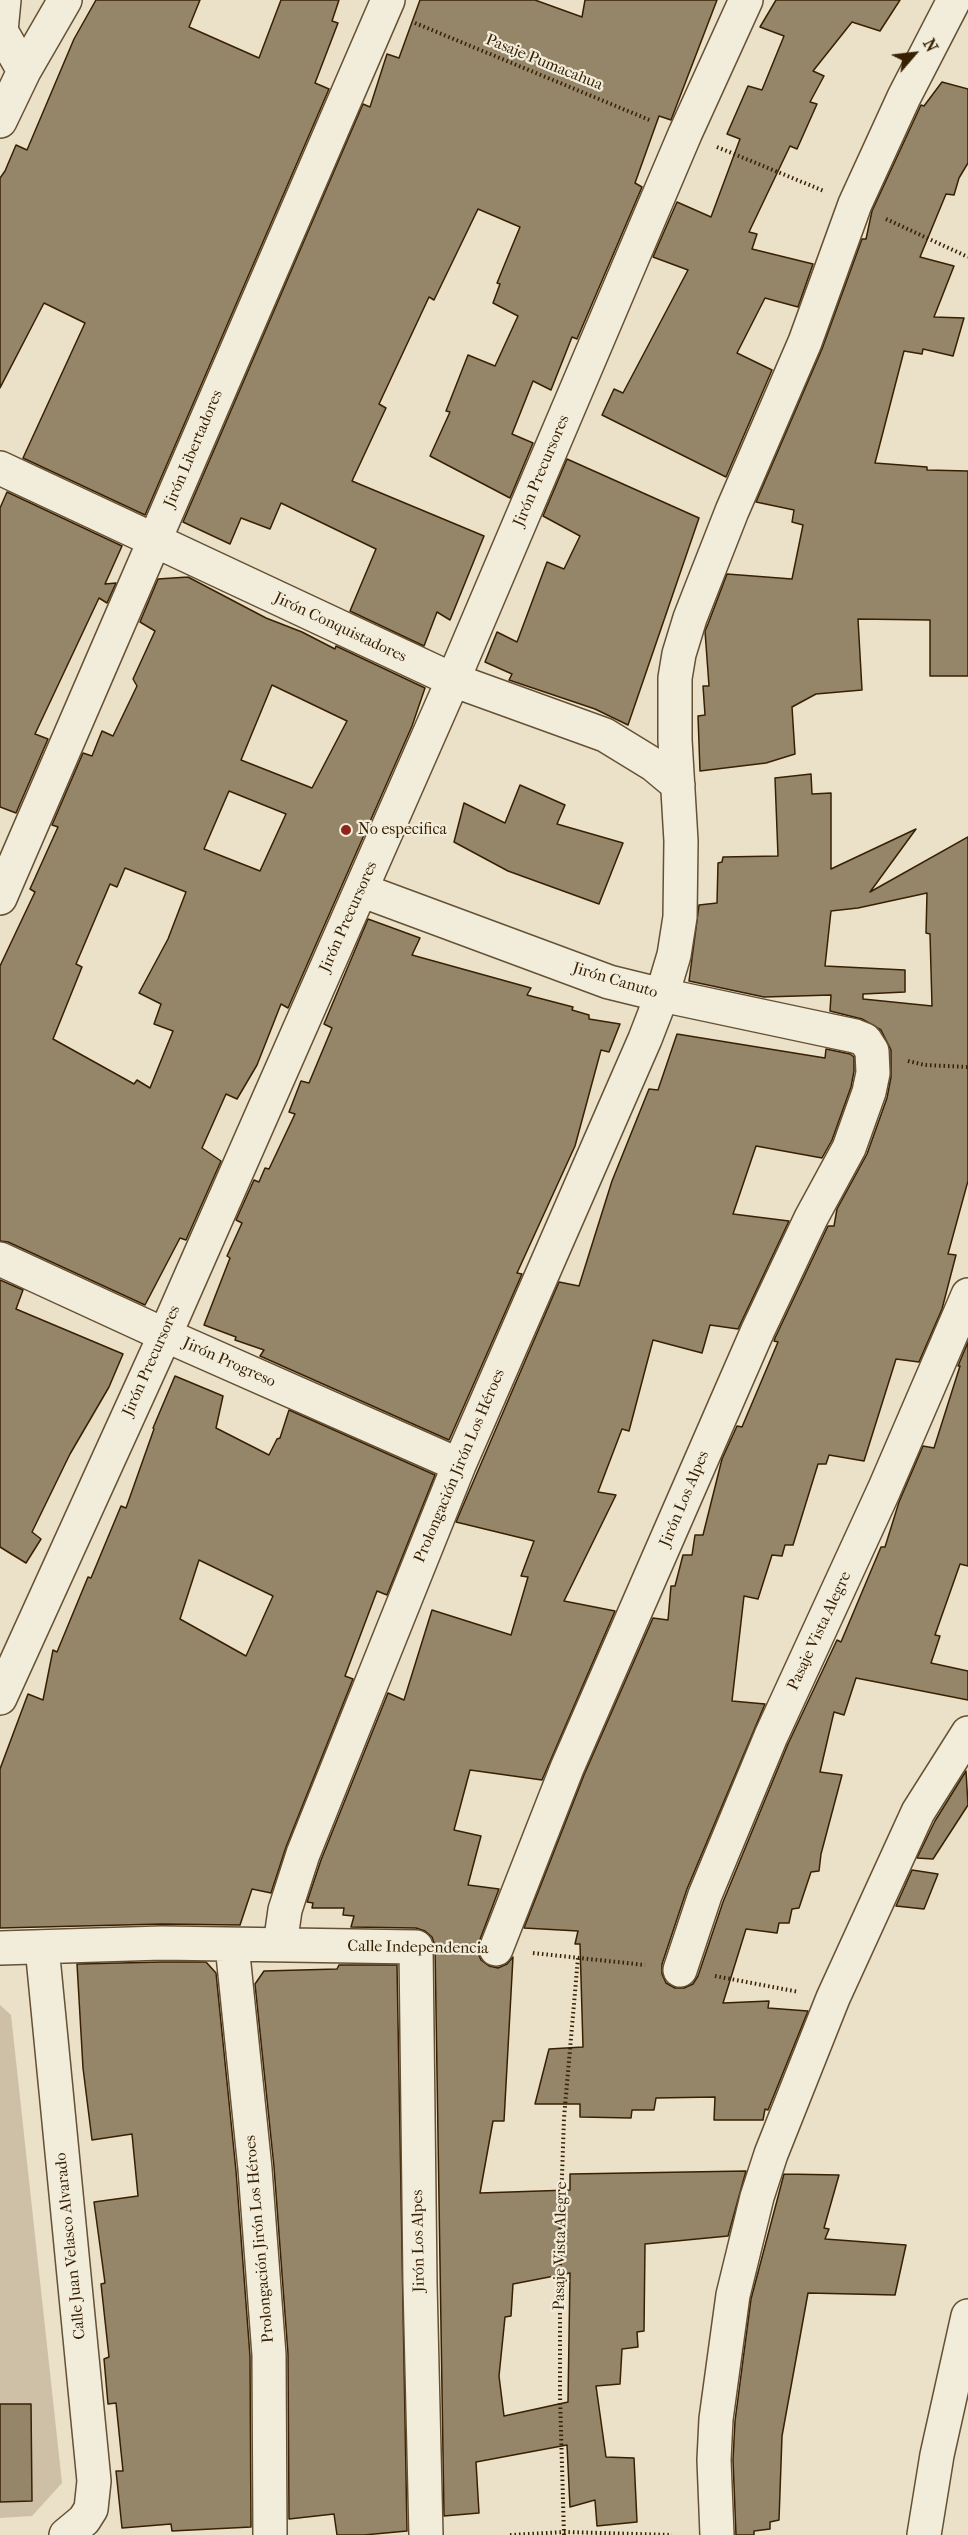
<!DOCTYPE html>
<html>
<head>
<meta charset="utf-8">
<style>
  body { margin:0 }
  #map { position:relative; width:968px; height:2535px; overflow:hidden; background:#ebe1c8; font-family:"IM FELL French Canon",serif }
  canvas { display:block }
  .north { position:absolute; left:884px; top:24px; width:60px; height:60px; -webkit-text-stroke:4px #f2ecdb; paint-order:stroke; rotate:62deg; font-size:16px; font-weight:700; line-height:24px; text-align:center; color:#382102 }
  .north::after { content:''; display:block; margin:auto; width:21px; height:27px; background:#382102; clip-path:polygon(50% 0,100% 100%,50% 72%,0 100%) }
</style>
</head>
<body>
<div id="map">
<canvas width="968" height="2535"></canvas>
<div class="north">N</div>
</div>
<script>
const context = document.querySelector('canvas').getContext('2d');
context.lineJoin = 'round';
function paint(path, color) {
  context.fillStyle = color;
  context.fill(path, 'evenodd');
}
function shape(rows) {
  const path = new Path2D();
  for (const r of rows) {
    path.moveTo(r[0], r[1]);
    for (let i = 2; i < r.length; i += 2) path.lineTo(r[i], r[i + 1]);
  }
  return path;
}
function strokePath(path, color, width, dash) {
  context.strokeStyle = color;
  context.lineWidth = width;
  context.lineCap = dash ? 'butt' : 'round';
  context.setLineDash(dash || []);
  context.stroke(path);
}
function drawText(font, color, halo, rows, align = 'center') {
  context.font = font + ' "IM FELL French Canon",serif';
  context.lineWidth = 4.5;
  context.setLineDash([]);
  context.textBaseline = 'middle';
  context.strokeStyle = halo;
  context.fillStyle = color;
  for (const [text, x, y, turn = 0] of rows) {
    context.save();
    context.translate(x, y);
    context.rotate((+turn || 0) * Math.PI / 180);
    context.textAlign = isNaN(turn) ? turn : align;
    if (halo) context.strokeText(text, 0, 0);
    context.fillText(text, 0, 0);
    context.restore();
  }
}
paint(shape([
  [0,2005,11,2015,62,2483,32,2516,0,2518]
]), '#cdc0a6');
const building = shape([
  [96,0,200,0,189,27,259,58,281,0,339,0,332,21,338,23,315,83,329,89,145,515,23,458,85,323,44,303,0,388,0,178,5,171,16,145,27,150,74,39,96,0],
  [420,0,535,0,582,17,585,0,717,0,671,120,659,116,635,183,642,187,577,339,572,337,551,390,533,381,512,434,533,443,510,498,430,456,450,412,446,411,468,355,495,366,518,316,493,303,500,284,497,283,520,227,478,209,434,300,429,297,379,404,386,408,352,481,484,536,450,620,437,612,424,646,350,611,376,549,281,503,270,529,241,518,230,544,183,522,363,104,370,107,387,54,399,58,420,0],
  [776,0,900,0,880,31,852,22,813,71,824,76,810,102,817,104,797,149,790,146,749,232,757,234,752,249,813,264,798,307,765,298,737,353,772,370,726,477,602,415,614,389,623,393,688,270,653,257,677,202,711,217,740,139,727,134,748,86,762,90,784,36,760,27,776,0],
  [942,82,968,89,968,163,959,178,954,195,946,194,920,257,954,266,934,317,964,318,953,356,923,349,922,354,904,351,875,463,927,467,927,470,968,471,968,676,930,676,930,620,858,619,862,690,816,694,792,707,795,754,766,763,700,771,698,716,705,715,703,686,709,686,705,631,708,624,727,574,792,579,803,525,792,522,794,510,756,502,822,349,862,239,866,239,872,211,921,105,924,106,942,82],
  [567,459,699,518,628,725,595,709,509,680,512,674,485,662,497,632,517,642,547,562,564,569,580,536,543,516,567,459],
  [7,492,122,546,105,584,116,583,107,603,99,598,35,734,48,739,16,813,0,807,0,508,7,492],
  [188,577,266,618,302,632,335,649,336,646,425,688,412,726,288,1008,281,1004,257,1065,237,1099,226,1094,202,1148,221,1161,186,1240,180,1238,145,1305,8,1242,0,1241,0,966,35,892,30,889,58,827,52,825,83,753,92,756,102,731,113,736,137,686,133,679,155,631,140,622,158,579,188,577],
  [272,685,347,721,312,788,241,760,272,685],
  [229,791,286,814,260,871,204,849,229,791],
  [125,868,186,892,168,939,139,993,161,1004,154,1024,173,1031,150,1088,137,1080,134,1084,53,1039,82,967,76,964,110,884,117,887,125,868],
  [811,774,812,794,831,793,831,869,916,829,870,892,968,837,968,1181,948,1254,956,1255,942,1309,919,1362,896,1359,864,1461,829,1455,826,1464,818,1464,793,1545,785,1545,782,1556,772,1555,758,1599,744,1596,732,1701,765,1704,687,1889,662,1964,662,1974,666,1983,675,1988,684,1988,693,1984,698,1976,723,1902,788,1744,837,1640,841,1642,881,1547,885,1547,899,1502,923,1446,934,1448,960,1366,958,1366,968,1342,968,1566,960,1564,935,1635,940,1636,931,1663,968,1671,968,1700,856,1678,844,1715,834,1712,820,1772,842,1775,821,1854,819,1871,811,1872,799,1908,792,1909,789,1923,779,1923,777,1933,746,1929,723,2003,769,2001,768,2008,808,2011,768,2110,765,2109,763,2120,714,2120,715,2097,656,2098,654,2110,632,2110,631,2118,580,2117,580,2104,535,2104,549,2049,583,2047,580,1944,575,1944,578,1931,524,1928,584,1775,653,1618,668,1620,671,1586,675,1586,683,1555,692,1555,695,1535,703,1535,722,1459,737,1426,742,1427,778,1342,774,1341,775,1338,828,1226,834,1226,837,1209,867,1154,887,1098,891,1077,891,1050,881,1030,862,1019,830,1011,831,995,764,997,689,981,699,905,717,903,718,863,722,862,723,857,778,856,775,778,811,774],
  [927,893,926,933,930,934,932,1006,863,999,863,994,905,992,905,970,825,966,831,911,858,908,927,893],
  [520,785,565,805,557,824,623,843,599,904,508,871,454,842,464,803,505,823,520,785],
  [368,919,420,938,412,955,531,988,527,995,573,1007,572,1010,589,1015,589,1019,620,1024,609,1052,601,1050,575,1146,517,1273,522,1274,449,1440,260,1356,264,1350,235,1340,236,1337,204,1325,230,1258,227,1256,242,1223,236,1220,254,1180,259,1182,265,1168,269,1169,295,1114,289,1112,301,1081,309,1083,332,1028,324,1024,368,919],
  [677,1034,825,1058,826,1049,850,1054,854,1057,854,1071,851,1087,832,1140,822,1158,756,1146,733,1214,789,1221,738,1329,710,1325,702,1353,653,1340,629,1431,622,1429,598,1492,616,1495,564,1601,615,1611,542,1780,470,1770,454,1830,481,1836,468,1885,499,1889,479,1942,477,1951,481,1960,489,1966,498,1968,507,1964,513,1957,504,2121,493,2121,480,2193,570,2190,570,2174,746,2171,728,2236,645,2244,644,2331,637,2332,638,2347,622,2349,620,2384,596,2386,606,2457,634,2458,637,2522,597,2526,595,2500,570,2507,567,2445,476,2462,479,2513,444,2516,435,1946,432,1937,425,1931,416,1928,351,1927,354,1916,343,1915,344,1908,312,1908,313,1903,307,1902,321,1860,388,1693,404,1700,432,1610,511,1635,528,1577,521,1576,534,1541,456,1522,559,1282,579,1286,612,1181,649,1089,658,1090,677,1034],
  [570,2273,568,2402,504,2416,499,2376,505,2317,511,2316,513,2284,570,2273],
  [0,1280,23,1290,16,1309,123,1354,109,1387,70,1454,32,1532,41,1539,26,1563,0,1547,0,1280],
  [175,1376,223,1396,216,1428,269,1455,277,1439,280,1438,289,1410,435,1475,387,1595,377,1591,345,1676,353,1679,286,1847,271,1893,252,1889,240,1925,162,1924,0,1928,0,1769,28,1694,43,1700,53,1650,57,1652,88,1577,91,1578,121,1506,126,1508,154,1429,153,1428,175,1376],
  [199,1560,273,1596,246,1656,180,1619,199,1560],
  [966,1771,968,1805,933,1859,917,1858,935,1821,966,1771],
  [912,1870,938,1874,924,1909,896,1906,912,1870],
  [162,1962,206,1962,216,1973,236,2171,250,2356,251,2527,172,2531,171,2524,122,2528,116,2471,123,2471,116,2403,108,2404,104,2359,109,2357,101,2284,105,2283,94,2202,138,2196,132,2134,92,2140,83,2068,77,1964,162,1962],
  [339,1965,397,1965,407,2531,364,2535,337,2535,334,2514,289,2519,288,2354,274,2167,255,1984,264,1971,337,1969,339,1965],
  [784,2174,839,2175,824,2228,829,2229,825,2239,906,2245,895,2295,808,2293,782,2436,779,2520,770,2522,770,2529,754,2531,754,2535,736,2535,733,2460,735,2421,751,2299,784,2174],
  [0,2404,31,2404,32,2501,0,2502,0,2404]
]);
paint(building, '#958569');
strokePath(building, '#382102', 1.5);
const minor = shape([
  [4,0,1,31,24,71],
  [0,121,24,71,65,0],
  [0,468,453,680,605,735,654,765,678,785],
  [361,890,609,982,662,995,855,1036,865,1040,872,1051,873,1073,869,1092,849,1148,811,1218,758,1330,567,1768,496,1949],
  [0,898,388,0],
  [0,1259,165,1335,459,1465],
  [0,1698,165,1335,453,680,685,134,746,0],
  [232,1945,255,2169,269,2355,270,2535],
  [280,1945,285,1910,303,1854,459,1465,645,1039,662,995,674,955,680,917,681,841,675,740,675,678,679,654,690,618,732,511,805,342,855,204,904,97,954,0],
  [42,1947,94,2481,91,2509,84,2520,66,2535],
  [0,1948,162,1943,416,1947,420,2283,426,2535],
  [680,1970,705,1895,771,1736,884,1490,968,1295],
  [717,2535,714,2460,716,2419,733,2295,757,2197,771,2154,833,1998,918,1812,968,1733],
  [924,2535,937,2455,968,2316]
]);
strokePath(minor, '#655134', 36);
strokePath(shape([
  [415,23,652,121],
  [717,147,824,191],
  [886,219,968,257],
  [908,1061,925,1065,968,1067],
  [533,1953,645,1965],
  [715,1976,799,1992],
  [510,2535,564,2532,672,2535],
  [564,2535,560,2396,560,2234,564,2118,578,1958]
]), '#382102', 4, [1.5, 3]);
strokePath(minor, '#f2ecdb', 33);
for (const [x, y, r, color] of [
  [346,830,6,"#8f2418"]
]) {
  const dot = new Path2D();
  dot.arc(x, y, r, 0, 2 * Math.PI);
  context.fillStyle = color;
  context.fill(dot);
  strokePath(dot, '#f2ecdb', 2);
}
drawText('16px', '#382102', '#f2ecdb', [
  ["Pasaje Pumacahua",544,63,22],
  ["Jirón Libertadores",194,449,-67],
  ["Jirón Precursores",542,471,-67],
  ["Jirón Conquistadores",340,628,25],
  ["Jirón Precursores",349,917,-66],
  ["Jirón Canuto",615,981,17],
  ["Jirón Precursores",152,1361,-66],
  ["Jirón Progreso",229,1363,24],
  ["Prolongación Jirón Los Héroes",460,1466,-67],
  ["Jirón Los Alpes",685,1499,-67],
  ["Pasaje Vista Alegre",820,1631,-65],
  ["Calle Independencia",418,1948,1],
  ["Prolongación Jirón Los Héroes",260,2239,-95],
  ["Jirón Los Alpes",419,2241,-91],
  ["Calle Juan Velasco Alvarado",71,2246,-96],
  ["Pasaje Vista Alegre",561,2246,-89]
]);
drawText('16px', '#382102', '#f2ecdb', [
  ["No especifica",358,830]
], 'left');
</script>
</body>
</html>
